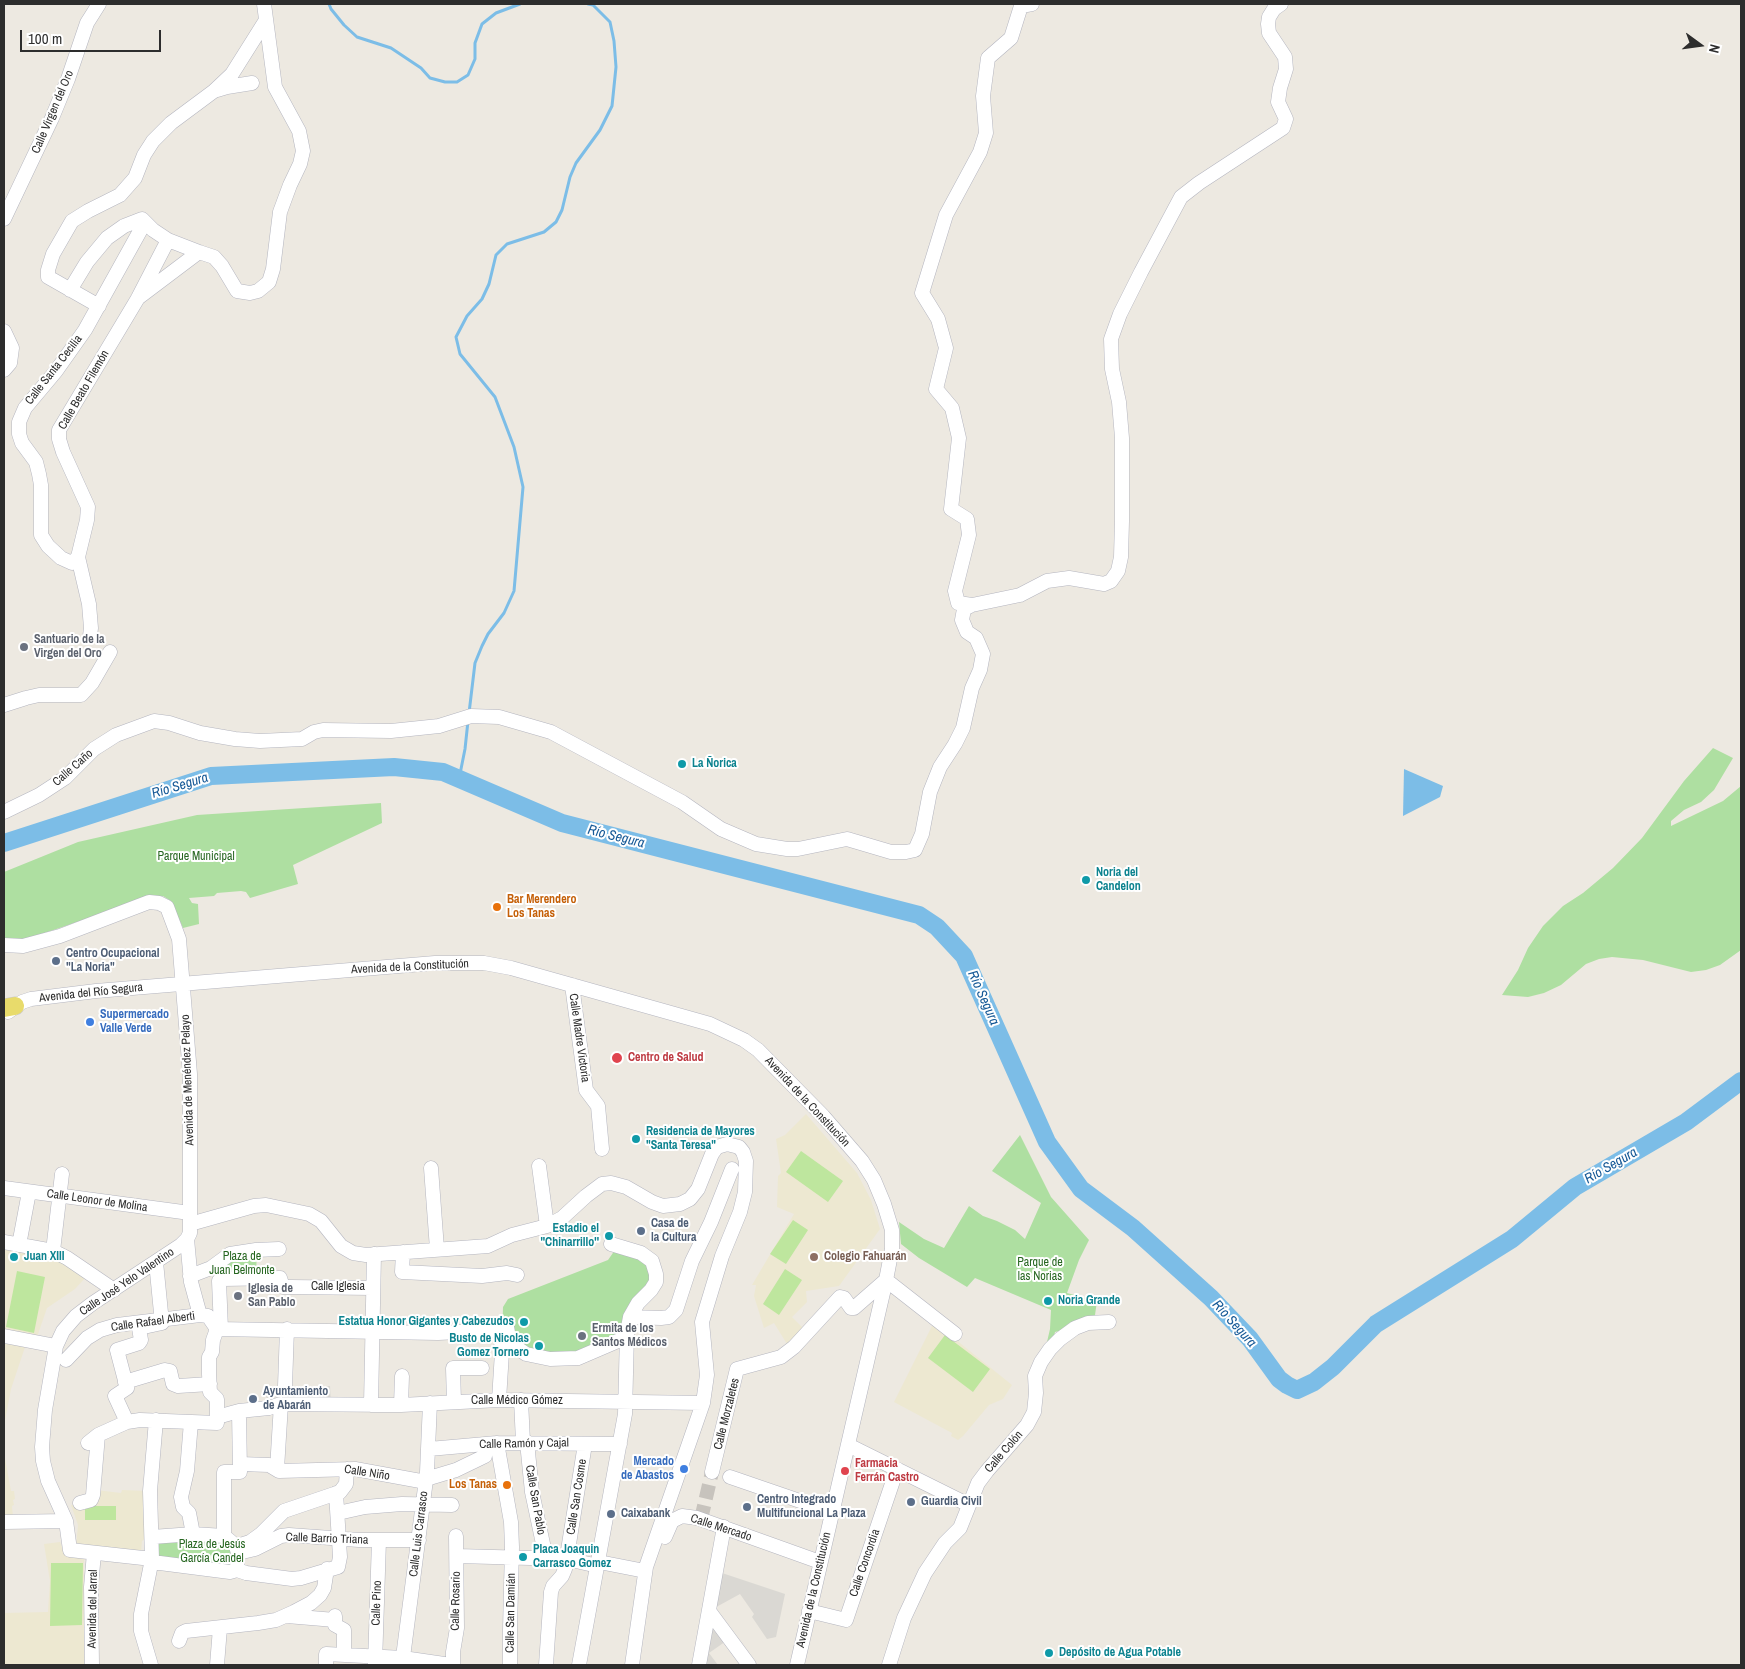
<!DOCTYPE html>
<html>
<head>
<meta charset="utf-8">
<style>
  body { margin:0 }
  #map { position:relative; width:1745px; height:1669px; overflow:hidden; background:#ede9e1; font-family:"Archivo Narrow",sans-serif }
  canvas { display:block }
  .frame { position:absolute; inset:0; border:5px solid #2d2d2d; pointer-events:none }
  .north { position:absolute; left:1675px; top:20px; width:50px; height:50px; -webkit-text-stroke:4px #fff; paint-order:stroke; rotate:104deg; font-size:14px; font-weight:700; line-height:20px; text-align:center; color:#2d2d2d }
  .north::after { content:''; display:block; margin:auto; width:18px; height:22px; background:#2d2d2d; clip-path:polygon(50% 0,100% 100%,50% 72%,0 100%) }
  .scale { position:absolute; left:20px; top:30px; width:141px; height:22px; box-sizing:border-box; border:2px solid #2d2d2d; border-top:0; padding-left:6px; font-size:15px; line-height:18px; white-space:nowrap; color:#2d2d2d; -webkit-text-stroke:4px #fff; paint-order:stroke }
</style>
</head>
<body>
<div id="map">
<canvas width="1745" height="1669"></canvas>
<div class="frame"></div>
<div class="north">N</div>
<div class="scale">100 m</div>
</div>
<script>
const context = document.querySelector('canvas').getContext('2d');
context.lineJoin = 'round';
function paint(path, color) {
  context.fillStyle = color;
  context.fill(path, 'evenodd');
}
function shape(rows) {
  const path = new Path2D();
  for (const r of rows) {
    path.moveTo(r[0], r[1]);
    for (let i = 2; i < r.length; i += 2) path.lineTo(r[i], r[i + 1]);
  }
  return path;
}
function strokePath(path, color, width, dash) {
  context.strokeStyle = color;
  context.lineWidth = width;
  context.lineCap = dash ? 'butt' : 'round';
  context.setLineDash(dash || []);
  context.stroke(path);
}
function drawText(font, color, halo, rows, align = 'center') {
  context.font = font + ' "Archivo Narrow",sans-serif';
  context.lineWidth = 4;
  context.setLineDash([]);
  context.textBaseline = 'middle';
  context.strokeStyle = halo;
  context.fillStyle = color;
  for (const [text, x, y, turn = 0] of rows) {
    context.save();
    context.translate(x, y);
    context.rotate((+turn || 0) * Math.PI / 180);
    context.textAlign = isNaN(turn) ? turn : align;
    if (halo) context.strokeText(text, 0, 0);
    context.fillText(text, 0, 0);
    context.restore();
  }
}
paint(shape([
  [806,1114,857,1173,871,1200,880,1229,839,1286,806,1291,807,1302,792,1317,803,1328,787,1344,774,1323,764,1328,754,1296,756,1285,752,1285,794,1214,777,1207,778,1176,781,1173,776,1139,785,1135],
  [4,1247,53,1257,86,1277,75,1289,47,1308,37,1337,4,1331],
  [933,1324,950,1335,1012,1385,1003,1399,989,1405,963,1436,958,1440,951,1436,952,1433,894,1402],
  [4,1343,25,1347,11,1389,4,1426],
  [4,1453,11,1491,14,1491,15,1499,13,1500,14,1505,12,1506,13,1517,4,1517],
  [96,1490,121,1493,122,1490,147,1491,148,1537,142,1541,141,1552,76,1547,78,1525,71,1505,77,1505],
  [60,1542,65,1555,84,1557,84,1665,4,1665,4,1613,48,1612,50,1581,44,1544]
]), '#ede8d1');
paint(shape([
  [1713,748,1733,758,1714,790,1701,802,1684,810,1671,821,1671,826,1723,801,1741,786,1741,950,1720,965,1706,970,1691,972,1643,960,1612,957,1599,959,1586,964,1561,985,1544,993,1528,997,1502,995,1518,970,1528,948,1543,926,1563,906,1583,893,1613,868,1642,838,1684,781],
  [381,803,382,823,293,865,298,884,250,898,246,892,241,891,217,893,214,896,189,898,192,903,198,904,199,924,183,928,171,901,163,896,154,896,21,941,4,938,4,872,78,842,197,815],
  [1020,1135,1051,1197,1089,1240,1079,1260,1067,1293,1097,1301,1094,1322,1055,1332,1052,1344,1047,1342,1050,1329,1051,1310,975,1278,967,1287,919,1258,901,1244,899,1222,924,1239,944,1248,969,1206,983,1216,997,1221,1015,1230,1025,1239,1041,1203,992,1171],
  [257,1249,256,1275,218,1278,214,1264],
  [615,1250,644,1259,653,1278,622,1337,598,1349,551,1355,502,1340,503,1307,508,1299,608,1260],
  [193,1534,236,1546,237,1570,152,1559,152,1537]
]), '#aedfa1');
paint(shape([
  [801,1151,843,1181,828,1202,786,1172],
  [793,1220,808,1230,786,1264,770,1254],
  [785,1269,802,1280,779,1315,763,1304],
  [17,1271,45,1277,34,1333,6,1327],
  [945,1335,990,1369,973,1392,928,1358],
  [85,1506,116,1506,116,1520,85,1520],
  [51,1563,83,1563,82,1625,50,1626]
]), '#bee69e');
paint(shape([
  [266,1386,330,1386,331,1405,267,1409],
  [716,1571,785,1594,776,1637,767,1639,752,1617,754,1614,740,1594,709,1611,729,1639,709,1653,718,1665,699,1665]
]), '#dad8d3');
paint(shape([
  [1404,769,1443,786,1440,797,1403,816]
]), '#7cbde7');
strokePath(shape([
  [329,4,331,9,344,25,357,37,391,48,421,68,430,78,445,82,457,82,468,75,475,59,475,43,482,24,496,13,520,4],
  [469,713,475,663,482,646,488,634,504,613,514,591,523,487,514,447,495,397,460,354,456,337,467,316,482,299,489,284,496,255,507,244,544,232,556,222,562,210,570,177,576,163,600,130,612,106,616,67,614,41,610,22,593,5,588,4],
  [459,779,465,749,468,721]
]), '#7cbde7', 3);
strokePath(shape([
  [4,843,211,776,394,767,443,772,562,823,919,915,937,927,964,956,1047,1142,1081,1189,1133,1228,1211,1298,1250,1339,1279,1379,1287,1385,1297,1390,1314,1382,1333,1367,1376,1324,1512,1239,1575,1187,1686,1122,1741,1081]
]), '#7cbde7', 18);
strokePath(shape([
  [701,1519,712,1472]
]), '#c7c3bd', 14, [14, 7]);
const minor = shape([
  [217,90,227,87,252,83],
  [4,219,52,118,68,79,87,23,99,4],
  [70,290,87,262,107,238,124,226,142,219,153,230,168,240,199,252],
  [138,298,199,252,214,257,222,266,237,291,250,293,258,291,269,282,273,269,280,212,290,185,300,164,303,151,299,131,275,87,264,4],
  [99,306,48,277,48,270,53,254,72,221,88,211,120,195,135,178,144,155,153,141,171,123,214,91,232,74,266,20],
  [4,331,12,348,10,363,4,370],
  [78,557,72,563,61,558,48,546,41,535,41,485,39,474,36,462,22,443,19,434,19,422,25,408,56,371,85,330,145,222],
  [972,605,958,603,955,591,969,535,967,519,951,509,959,438,952,408,936,389,946,348,938,319,922,293,946,215,980,152,986,133,983,96,988,58,1011,38,1021,6,1032,4],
  [90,636,91,628,89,604,78,557,87,520,88,507,63,452,59,439,59,430,138,298,168,240],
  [4,705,26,698,39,695,81,695,92,683,110,652],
  [4,812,39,795,65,778,94,749,116,735,154,721,169,723,200,733,235,739,260,741,302,739,314,732,323,730,391,731,439,726,471,716,499,717,551,732,682,802,721,829,756,844,787,849,798,849,847,839,891,852,906,852,915,850,922,834,930,792,940,767,955,744,963,728,972,688,980,670,983,654,976,638,967,632,962,620,964,609,972,605,1020,595,1047,581,1069,578,1104,584,1111,581,1118,571,1121,557,1122,521,1122,438,1119,402,1112,369,1111,339,1120,314,1141,272,1181,197,1199,183,1283,128,1286,119,1278,102,1280,88,1286,69,1285,57,1269,33,1268,24,1269,17,1274,9,1281,4],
  [4,945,23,946,60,936,149,902,159,903,167,907,179,939,190,1074,190,1233,187,1239,181,1245,93,1303,76,1316,63,1331,56,1346,45,1410,42,1447,43,1461,48,1481,66,1521,70,1550,152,1559],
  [572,985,586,1090,598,1106,602,1149],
  [8,1012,22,1002,31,999,96,991,435,963,484,963,511,968,710,1024,744,1040,758,1050,823,1116,862,1161,874,1180,884,1204,892,1230,892,1249,886,1280,797,1665],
  [539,1166,547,1226],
  [431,1168,437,1249],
  [4,1188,190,1213],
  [190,1224,254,1206,266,1205,309,1214,321,1221,341,1246,353,1253,366,1255,488,1246,512,1235,547,1226,562,1218,586,1196,602,1184,611,1183,626,1187,652,1202,663,1206,680,1204,690,1199,698,1189,712,1154,717,1147,727,1144,739,1147,743,1152,746,1161,745,1192,740,1212,722,1256,702,1322,707,1375,703,1403,646,1567,632,1665],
  [187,1239,191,1282,200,1315],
  [4,1242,53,1251,67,1258,114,1290],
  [19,1245,29,1192],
  [53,1251,62,1174],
  [403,1252,402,1272,482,1276,507,1273,517,1275],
  [190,1276,211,1268,230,1254,256,1250,279,1249],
  [630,1317,661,1318,669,1317,676,1310,692,1261,711,1222,732,1169],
  [507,1327,510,1343,526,1354,550,1359,578,1358,627,1337],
  [217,1329,438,1333,500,1330,502,1352,499,1400],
  [221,1329,219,1281,223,1279,280,1278,283,1287,290,1287,373,1288],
  [4,1336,56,1346],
  [66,1360,87,1338,100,1330,117,1325,200,1315,208,1316,217,1329],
  [125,1382,165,1370,170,1371,173,1384,178,1386,210,1384],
  [285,1386,287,1329],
  [521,1400,523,1442],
  [454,1402,453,1368,482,1368],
  [371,1405,374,1254],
  [401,1405,402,1376],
  [217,1417,239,1411,269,1408,281,1404,401,1405,499,1400,703,1403],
  [127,1422,115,1396,127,1388,117,1350,139,1343,141,1340,139,1328,162,1323,156,1262],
  [191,1422,187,1471,181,1497,183,1507,189,1513,193,1534],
  [527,1442,532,1492,546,1558],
  [88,1443,98,1435,118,1426,127,1422,140,1420,217,1423,217,1399,210,1392,209,1374,209,1357,212,1352,213,1340,217,1329],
  [497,1443,511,1522,512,1547,510,1630,510,1665],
  [848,1445,969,1505],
  [429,1449,497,1443,620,1444],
  [240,1464,269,1465,279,1471,355,1469,426,1482],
  [277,1469,281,1404],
  [712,1472,737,1369,781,1357,794,1347,840,1297,844,1298,851,1308,854,1308,886,1280,955,1334],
  [730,1477,832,1512],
  [426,1479,456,1470,485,1456,486,1444],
  [80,1503,91,1500,93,1495,98,1435],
  [338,1513,365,1507,402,1504,452,1505],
  [4,1522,66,1521],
  [224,1536,224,1472,240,1472,239,1411],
  [665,1537,672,1521,682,1516,697,1518,820,1562],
  [237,1546,250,1542,261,1534,284,1511,340,1492,346,1484,347,1469],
  [238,1553,255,1549,281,1536,289,1535,359,1540,419,1540],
  [457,1556,567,1559,598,1566],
  [152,1562,230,1572,237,1570,238,1553,236,1546,224,1536,193,1534,152,1537],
  [599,1562,645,1571],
  [237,1570,246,1573,292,1579,301,1578,338,1567,340,1557,336,1493],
  [709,1611,749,1665],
  [809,1611,846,1620,897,1469],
  [287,1616,335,1620],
  [335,1616,335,1625,344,1630,344,1655],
  [179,1641,182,1633,186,1631,258,1623,276,1620,294,1612,311,1603,320,1595,324,1588,327,1569],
  [375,1664,379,1540],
  [92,1665,91,1587,94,1553],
  [151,1665,141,1631,141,1614,152,1559,150,1491,156,1420],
  [217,1665,220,1628],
  [326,1665,326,1654,403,1658,451,1665],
  [402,1665,427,1472,430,1403],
  [453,1665,453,1652,457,1628,456,1536],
  [546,1665,551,1592,553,1586,562,1576,565,1569,585,1444],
  [579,1665,625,1414,627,1333,630,1317,638,1303,651,1290,656,1282,656,1274,652,1261,641,1253,611,1244],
  [699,1665,724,1527],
  [889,1665,904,1618,925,1573,945,1543,960,1528,978,1483,987,1471,1027,1425,1034,1412,1036,1393,1035,1376,1041,1362,1050,1349,1060,1339,1075,1328,1088,1323,1109,1322]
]);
const major = shape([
  [4,1008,15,1006]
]);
strokePath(minor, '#b4b5bf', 15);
strokePath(major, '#c8c8c8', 19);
strokePath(minor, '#fff', 14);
strokePath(major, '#e8db6b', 18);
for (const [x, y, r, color] of [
  [24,647,5,"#6b7280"],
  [682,764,5,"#0f9aa8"],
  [1086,880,5,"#0f9aa8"],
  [497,907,5,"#e8710a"],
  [56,961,5,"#5c6f8a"],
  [90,1022,5,"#3f7fe0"],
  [617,1058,6,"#e0444e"],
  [636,1139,5,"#0f9aa8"],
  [641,1231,5,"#5c6f8a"],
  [609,1236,5,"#0f9aa8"],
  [14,1257,5,"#0f9aa8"],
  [814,1257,5,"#8d6e63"],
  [238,1296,5,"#6b7280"],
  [1048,1301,5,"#0f9aa8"],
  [524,1322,5,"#0f9aa8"],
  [582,1336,5,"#6b7280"],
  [539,1346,5,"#0f9aa8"],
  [253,1399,5,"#5c6f8a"],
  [684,1469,5,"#3f7fe0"],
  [845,1471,5,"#e0444e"],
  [507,1485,5,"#e8710a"],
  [911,1502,5,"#5c6f8a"],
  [747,1507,5,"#5c6f8a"],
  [611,1514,5,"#5c6f8a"],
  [523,1557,5,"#0f9aa8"],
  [1049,1653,5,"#0f9aa8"]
]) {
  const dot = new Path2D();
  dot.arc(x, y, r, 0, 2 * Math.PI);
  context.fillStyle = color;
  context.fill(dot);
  strokePath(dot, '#fff', 2);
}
drawText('12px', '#2d2d2d', '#fff', [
  ["Calle Virgen del Oro",53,112,-67],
  ["Calle Santa Cecilia",54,370,-52],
  ["Calle Beato Filemón",84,390,-60],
  ["Calle Caño",73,768,-41],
  ["Avenida de la Constitución",410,967,-3],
  ["Avenida del Río Segura",91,993,-6],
  ["Calle Madre Victoria",579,1038,82],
  ["Avenida de Menéndez Pelayo",188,1080,-92],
  ["Avenida de la Constitución",807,1102,47],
  ["Calle Leonor de Molina",97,1201,8],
  ["Calle José Yelo Valentino",127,1282,-34],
  ["Calle Iglesia",338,1287],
  ["Calle Rafael Alberti",153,1322,-8],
  ["Calle Médico Gómez",517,1401],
  ["Calle Morzaletes",727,1414,-76],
  ["Calle Ramón y Cajal",524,1444,-1],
  ["Calle Colón",1004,1452,-49],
  ["Calle Niño",367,1473,9],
  ["Calle San Cosme",577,1497,-81],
  ["Calle San Pablo",535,1500,80],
  ["Calle Mercado",721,1528,18],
  ["Calle Luis Carrasco",419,1534,-83],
  ["Calle Barrio Triana",327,1539,2],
  ["Calle Concordia",865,1563,-71],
  ["Avenida de la Constitución",814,1590,-77],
  ["Calle Rosario",456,1601,-89],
  ["Calle Pino",377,1603,-88],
  ["Avenida del Jarral",93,1609,-89],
  ["Calle San Damián",511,1613,-89]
]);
drawText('bold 12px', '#5b616d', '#fff', [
  ["Santuario de la",34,640],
  ["Virgen del Oro",34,654],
  ["Iglesia de",248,1289],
  ["San Pablo",248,1303],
  ["Ermita de los",592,1329],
  ["Santos Médicos",592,1343]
], 'left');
drawText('bold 12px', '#0d838f', '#fff', [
  ["La Ñorica",692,764],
  ["Noria del",1096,873],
  ["Candelon",1096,887],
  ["Residencia de Mayores",646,1132],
  ["\"Santa Teresa\"",646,1146],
  ["Estadio el",599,1229,"right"],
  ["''Chinarrillo''",599,1243,"right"],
  ["Juan XIII",24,1257],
  ["Noria Grande",1058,1301],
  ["Estatua Honor Gigantes y Cabezudos",514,1322,"right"],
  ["Busto de Nicolas",529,1339,"right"],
  ["Gomez Tornero",529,1353,"right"],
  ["Placa Joaquin",533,1550],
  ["Carrasco Gomez",533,1564],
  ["Depósito de Agua Potable",1059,1653]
], 'left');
drawText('12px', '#266620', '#fff', [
  ["Parque Municipal",196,857],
  ["Plaza de",242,1257],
  ["Juan Belmonte",242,1271],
  ["Parque de",1040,1263],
  ["las Norias",1040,1277],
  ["Plaza de Jesús",212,1545],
  ["García Candel",212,1559]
]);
drawText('bold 12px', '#c56008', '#fff', [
  ["Bar Merendero",507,900],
  ["Los Tanas",507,914],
  ["Los Tanas",497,1485,"right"]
], 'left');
drawText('bold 12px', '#4e5e75', '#fff', [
  ["Centro Ocupacional",66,954],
  ["\"La Noria\"",66,968],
  ["Casa de",651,1224],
  ["la Cultura",651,1238],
  ["Ayuntamiento",263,1392],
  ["de Abarán",263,1406],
  ["Centro Integrado",757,1500],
  ["Multifuncional La Plaza",757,1514],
  ["Guardia Civil",921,1502],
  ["Caixabank",621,1514]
], 'left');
drawText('bold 12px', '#366cbe', '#fff', [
  ["Supermercado",100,1015],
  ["Valle Verde",100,1029],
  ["Mercado",674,1462,"right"],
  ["de Abastos",674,1476,"right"]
], 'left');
drawText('bold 12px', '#be3a42', '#fff', [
  ["Centro de Salud",628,1058],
  ["Farmacia",855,1464],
  ["Ferrán Castro",855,1478]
], 'left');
drawText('bold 12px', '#785e54', '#fff', [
  ["Colegio Fahuarán",824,1257]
], 'left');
drawText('italic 14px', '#175a97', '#fff', [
  ["Río Segura",180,786,-17],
  ["Río Segura",616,837,14],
  ["Río Segura",983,998,66],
  ["Río Segura",1611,1166,-30],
  ["Río Segura",1234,1324,48]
]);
</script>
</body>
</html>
